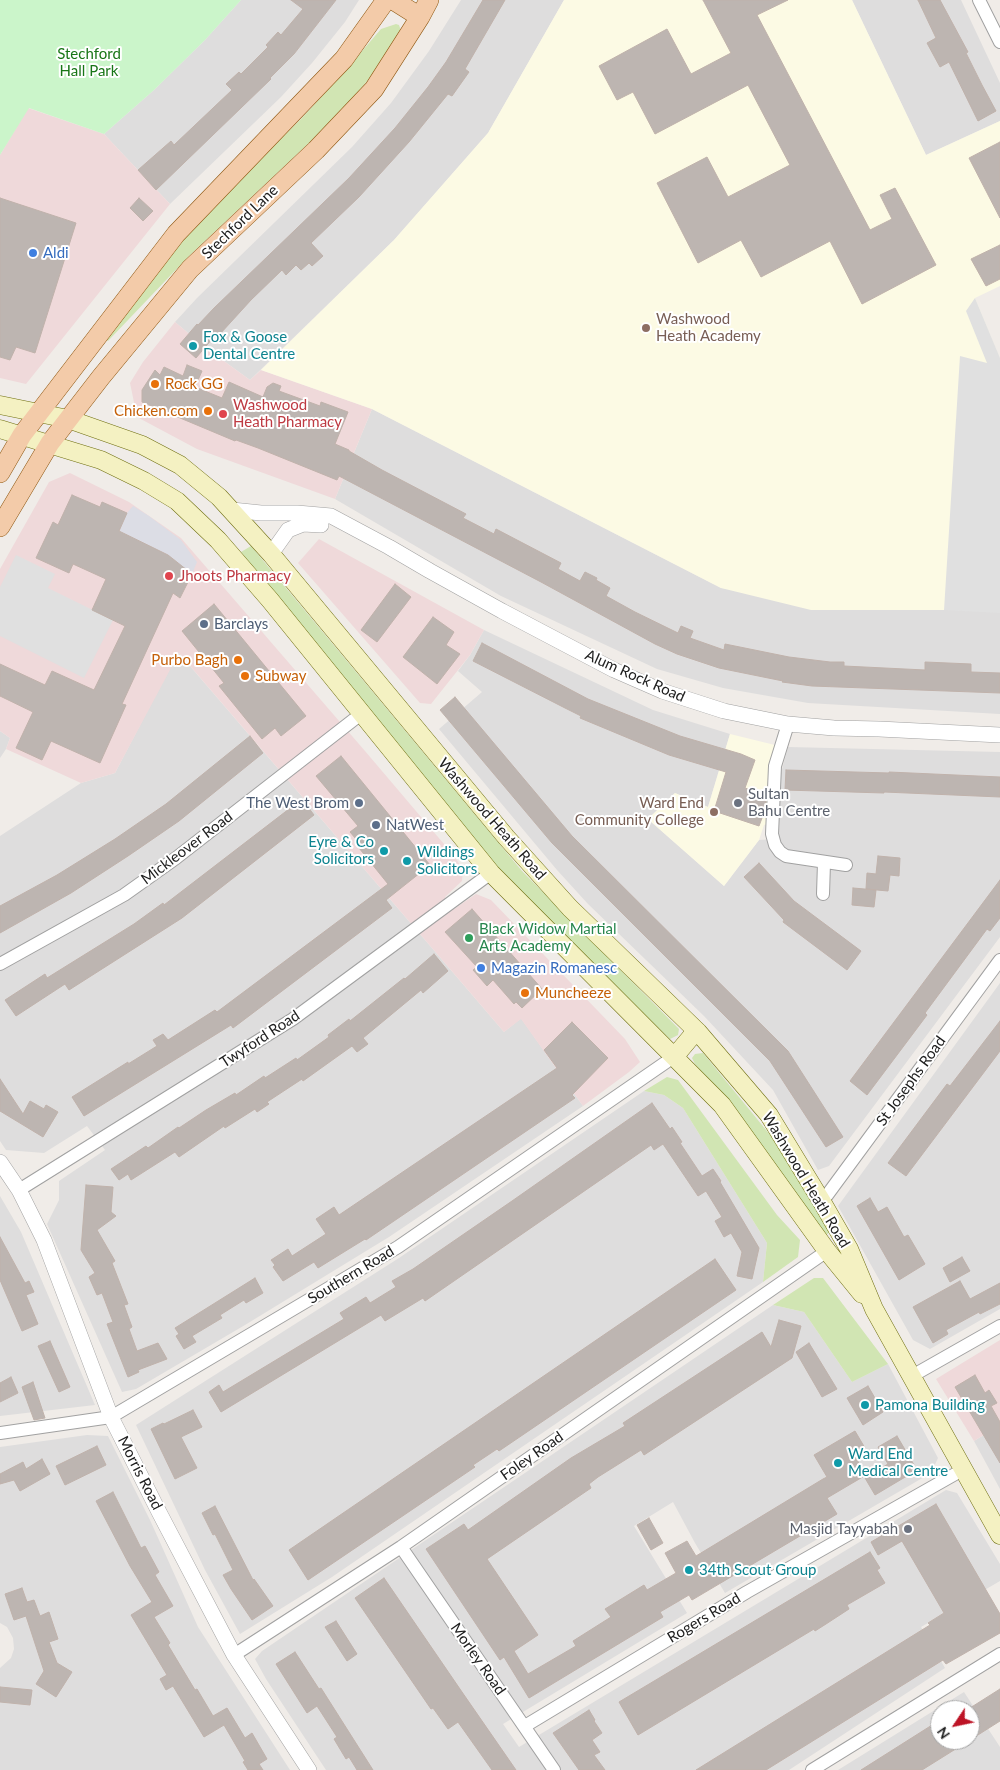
<!DOCTYPE html>
<html>
<head>
<meta charset="utf-8">
<style>
  body { margin:0 }
  #map { position:relative; width:1000px; height:1770px; overflow:hidden; background:#f0ece8; font-family:Lato,sans-serif }
  canvas { display:block }
  .north { position:absolute; left:930px; top:1700px; width:50px; height:50px; box-sizing:border-box; background:#fff; border:1px solid #a6a6a6; border-radius:50%; rotate:236deg; font-size:14px; font-weight:700; line-height:20px; text-align:center; color:#202020 }
  .north::after { content:''; display:block; margin:auto; width:18px; height:22px; background:#bd1426; clip-path:polygon(50% 0,100% 100%,50% 72%,0 100%) }
</style>
</head>
<body>
<div id="map">
<canvas width="1000" height="1770"></canvas>
<div class="north">N</div>
</div>
<script>
const context = document.querySelector('canvas').getContext('2d');
context.lineJoin = 'round';
function paint(path, color) {
  context.fillStyle = color;
  context.fill(path, 'evenodd');
}
function shape(rows) {
  const path = new Path2D();
  for (const r of rows) {
    path.moveTo(r[0], r[1]);
    for (let i = 2; i < r.length; i += 2) path.lineTo(r[i], r[i + 1]);
  }
  return path;
}
function strokePath(path, color, width, dash) {
  context.strokeStyle = color;
  context.lineWidth = width;
  context.lineCap = dash ? 'butt' : 'round';
  context.setLineDash(dash || []);
  context.stroke(path);
}
function drawText(font, color, halo, rows, align = 'center') {
  context.font = font + ' Lato,sans-serif';
  context.lineWidth = 4;
  context.setLineDash([]);
  context.textBaseline = 'middle';
  context.strokeStyle = halo;
  context.fillStyle = color;
  for (const [text, x, y, turn = 0] of rows) {
    context.save();
    context.translate(x, y);
    context.rotate((+turn || 0) * Math.PI / 180);
    context.textAlign = isNaN(turn) ? turn : align;
    if (halo) context.strokeText(text, 0, 0);
    context.fillText(text, 0, 0);
    context.restore();
  }
}
paint(shape([
  [241,0,359,0,345,22,312,63,281,97,170,204,104,134,154,90,205,40],
  [461,0,564,0,488,133,394,240,250,380,206,348,175,322,197,298,352,147,391,103,429,51],
  [852,0,961,0,1000,83,1000,121,926,155],
  [372,409,721,588,1000,610,1000,714,808,703,723,688,657,669,501,596,335,499],
  [484,630,653,710,730,734,708,807,675,793,650,817,649,820,724,886,759,840,776,839,780,777,788,747,1000,752,1000,937,829,1166,818,1170,773,1090,704,1016,588,904,557,870,439,729,482,692,458,671,470,655],
  [178,652,504,1032,521,1018,583,1106,389,1237,245,1325,136,1389,122,1392,47,1224,59,1200,59,1181,105,1150,87,1126,44,1153,6,1150,0,1141,0,836,81,783,115,773],
  [0,731,10,738,6,749,0,758],
  [1000,983,1000,1309,930,1349,913,1340,838,1206],
  [644,1091,664,1095,683,1108,767,1243,763,1282,332,1577,240,1634,205,1570,136,1425,399,1258],
  [0,1196,21,1232,95,1405,0,1416],
  [773,1305,804,1312,852,1382,888,1364,938,1458,931,1473,725,1593,695,1543,673,1502,634,1526,687,1613,503,1724,519,1747,946,1490,957,1493,1000,1564,1000,1581,921,1627,945,1668,789,1770,326,1770,266,1679,255,1659,262,1651],
  [1000,1425,1000,1489,974,1441],
  [87,1435,108,1436,150,1520,198,1627,290,1770,0,1770,0,1668,11,1658,14,1649,13,1638,7,1627,0,1623,0,1447],
  [964,1692,1000,1747,1000,1770,838,1770],
  [940,1710,970,1710,970,1740,940,1740]
]), '#dedddd');
paint(shape([
  [28,108,104,134,170,204,26,384,0,378,0,155],
  [175,322,206,348,250,380,261,370,372,409,335,499,197,449,137,417,130,383,143,362],
  [70,473,129,502,181,538,365,751,455,857,463,870,462,881,445,897,454,909,476,894,491,900,625,1039,640,1062,629,1072,583,1106,521,1019,504,1032,179,653,115,773,81,783,6,749,10,738,0,731,0,569,49,482],
  [319,539,484,630,470,655,431,704,420,703,298,563],
  [1000,1340,1000,1425,974,1441,936,1379]
]), '#efd9da');
paint(shape([
  [564,0,852,0,926,155,1000,121,1000,286,975,298,1000,359,1000,610,811,610,721,588,372,409,261,370,394,240,488,133],
  [730,734,779,746,768,824,764,825,759,840,724,886,649,820,650,817,675,793,708,807]
]), '#fcfae4');
paint(shape([
  [396,24,399,25,401,31,386,58,354,97,312,140,190,255,108,341,102,337,173,250,227,191,301,119,338,79,381,29],
  [251,546,522,871,679,1029,678,1035,670,1039,577,949,498,870,241,552],
  [703,1053,780,1147,833,1230,826,1235,737,1111,695,1064,692,1058,695,1054],
  [667,1077,678,1080,777,1215,800,1240,798,1257,763,1282,767,1243,683,1108,664,1095,644,1091],
  [814,1278,823,1278,888,1364,852,1382,804,1312,773,1305]
]), '#d1e5b3');
paint(shape([
  [0,0,241,0,205,40,154,90,104,134,29,108,0,155]
]), '#cbf5ca');
paint(shape([
  [975,298,1000,358,1000,613,944,610,960,356,987,363,966,311],
  [16,555,55,574,48,588,113,620,84,678,0,636,0,587]
]), '#e0e0e0');
paint(shape([
  [133,506,149,516,181,540,197,562,192,574,168,555,119,531,127,513]
]), '#dcdde5');
const building = shape([
  [291,0,336,0,294,54,270,78,271,79,156,190,138,170,171,141,174,145,232,90,226,84,239,72,241,74,268,47,266,45,278,32,281,35,303,9,291,0],
  [483,0,505,0,465,69,469,72,452,96,448,94,409,142,359,197,311,243,323,256,312,266,309,263,301,270,296,265,286,275,282,270,251,300,220,334,218,332,196,358,180,344,197,324,198,325,214,308,349,178,395,128,428,87,446,62,483,0],
  [703,0,788,0,757,15,870,230,892,219,880,195,895,188,936,265,862,304,830,241,761,277,741,240,698,263,657,183,707,157,728,197,790,165,748,85,655,134,633,92,617,100,599,66,667,29,691,74,731,53,703,0],
  [918,0,940,0,968,52,966,53,982,85,996,111,978,121,949,62,940,67,927,43,936,38,918,0],
  [1000,142,1000,218,969,158,1000,142],
  [0,198,76,223,35,353,16,347,10,360,0,357,0,198],
  [139,198,153,211,143,221,130,208,139,198],
  [1000,245,1000,279,986,286,971,259,1000,245],
  [187,365,202,371,195,387,222,398,229,382,263,397,267,387,273,383,281,386,279,391,320,406,321,402,348,412,335,444,349,450,349,451,382,470,466,514,463,518,494,534,496,529,561,563,558,569,580,581,585,572,597,578,596,580,610,588,606,596,635,612,678,633,681,626,693,631,690,638,724,650,725,644,789,657,830,662,844,662,844,666,925,670,925,662,971,664,971,672,1000,673,1000,693,812,686,782,682,783,681,719,668,677,654,655,644,541,582,339,476,337,480,258,448,236,440,235,441,142,402,142,390,155,370,160,375,164,367,183,376,187,365],
  [72,495,100,507,102,502,127,513,119,531,168,555,192,574,180,598,173,593,122,704,126,705,100,763,51,741,42,760,16,748,33,712,0,696,0,664,45,685,52,671,94,690,125,626,92,610,106,579,73,564,69,573,36,558,53,522,58,525,72,495],
  [395,584,411,597,377,642,361,630,395,584],
  [214,604,306,716,281,736,275,728,262,739,219,686,224,683,182,631,214,604],
  [433,617,454,632,446,645,460,654,437,684,403,657,433,617],
  [482,643,588,699,680,736,741,754,755,760,745,788,766,795,765,810,759,826,714,811,726,772,669,755,580,718,581,716,565,708,473,661,482,643],
  [455,697,572,836,788,1051,843,1137,826,1147,770,1061,552,843,440,710,455,697],
  [250,736,263,753,179,821,128,856,71,893,0,933,0,906,57,875,115,839,166,804,250,736],
  [341,756,430,865,386,900,392,908,233,1028,231,1025,84,1116,72,1097,128,1062,128,1064,157,1046,153,1040,163,1034,168,1040,215,1010,217,1012,388,884,359,848,362,846,350,832,358,826,316,776,341,756],
  [786,770,889,773,889,772,1000,777,1000,797,884,792,884,793,785,790,786,770],
  [302,799,314,815,182,918,69,990,65,984,16,1016,5,1000,45,974,47,978,134,924,163,903,164,905,302,799],
  [878,856,900,858,899,876,890,875,888,891,866,889,867,873,876,874,878,856],
  [759,863,794,901,861,951,847,970,783,922,784,920,744,877,759,863],
  [1000,880,1000,918,990,931,987,929,925,1013,927,1015,867,1095,850,1081,1000,880],
  [853,888,876,890,874,907,852,905,853,888],
  [472,909,542,989,522,1008,516,1002,514,1004,493,980,487,986,473,970,477,967,445,932,472,909],
  [434,954,448,971,423,993,421,990,363,1038,368,1044,357,1052,352,1046,303,1081,302,1079,267,1102,269,1104,257,1112,255,1109,225,1128,224,1126,179,1157,175,1152,131,1180,128,1174,119,1180,111,1169,146,1146,148,1148,178,1127,179,1128,206,1110,235,1093,236,1095,264,1076,265,1078,296,1058,297,1060,329,1037,328,1035,349,1019,350,1021,404,978,405,979,434,954],
  [1000,1021,1000,1051,906,1176,888,1163,947,1084,950,1086,1000,1021],
  [572,1022,608,1058,572,1095,575,1098,366,1240,365,1239,318,1268,314,1262,283,1281,273,1267,275,1265,271,1260,288,1249,292,1256,326,1234,316,1219,334,1207,339,1215,557,1068,544,1050,572,1022],
  [0,1079,23,1114,30,1101,44,1109,46,1105,58,1112,43,1137,0,1111,0,1079],
  [652,1103,670,1129,672,1127,682,1142,680,1143,702,1176,713,1169,721,1181,720,1182,759,1248,752,1279,737,1276,742,1252,731,1233,724,1237,715,1221,722,1217,706,1191,698,1196,663,1144,654,1150,651,1145,425,1301,423,1298,385,1321,381,1315,221,1412,209,1392,219,1385,223,1392,344,1319,340,1313,366,1297,370,1303,396,1287,392,1281,413,1269,512,1201,652,1103],
  [86,1185,113,1187,111,1212,116,1216,97,1230,115,1261,112,1263,128,1304,124,1305,132,1327,129,1329,137,1351,158,1343,167,1359,138,1370,139,1372,128,1377,107,1324,113,1322,102,1293,97,1295,89,1277,95,1273,81,1250,86,1185],
  [870,1198,878,1212,887,1207,904,1237,908,1235,925,1264,899,1280,857,1206,870,1198],
  [0,1237,25,1283,29,1281,34,1292,26,1295,38,1324,22,1331,0,1280,0,1237],
  [962,1257,970,1271,950,1282,943,1268,962,1257],
  [715,1259,736,1290,499,1451,497,1449,473,1465,475,1467,308,1580,289,1550,715,1259],
  [255,1278,263,1293,246,1303,244,1300,220,1315,222,1318,192,1336,196,1342,184,1349,176,1336,179,1334,175,1328,255,1278],
  [960,1281,970,1299,1000,1283,1000,1304,980,1314,979,1312,946,1330,948,1334,933,1343,913,1307,960,1281],
  [779,1320,801,1326,792,1358,644,1455,641,1450,598,1477,589,1484,591,1488,487,1559,538,1635,514,1651,528,1674,576,1646,573,1641,611,1617,605,1609,644,1585,647,1590,676,1573,665,1553,687,1541,696,1556,823,1479,827,1477,814,1455,855,1431,865,1448,854,1455,866,1475,827,1498,837,1514,692,1600,689,1595,660,1612,663,1617,529,1698,504,1657,500,1660,426,1549,464,1524,468,1530,571,1458,625,1426,623,1423,762,1332,771,1347,779,1320],
  [50,1341,70,1387,59,1392,38,1346,50,1341],
  [809,1343,837,1389,822,1397,796,1352,809,1343],
  [975,1375,985,1393,989,1390,997,1403,991,1406,1000,1422,1000,1463,955,1387,975,1375],
  [11,1377,18,1393,0,1402,0,1383,11,1377],
  [33,1382,45,1418,34,1420,22,1387,33,1382],
  [868,1386,883,1412,863,1425,847,1398,868,1386],
  [193,1410,202,1427,181,1437,197,1468,175,1479,151,1429,163,1423,164,1424,193,1410],
  [897,1436,917,1470,875,1495,865,1478,888,1464,878,1447,897,1436],
  [97,1446,106,1465,65,1485,56,1466,97,1446],
  [42,1459,50,1474,20,1491,14,1480,0,1484,0,1474,23,1462,26,1469,42,1459],
  [113,1492,141,1548,145,1546,159,1572,155,1575,173,1606,154,1617,170,1643,168,1645,195,1690,197,1689,213,1716,227,1708,245,1738,252,1733,267,1759,259,1764,263,1770,248,1770,243,1762,245,1761,224,1725,204,1737,173,1686,166,1690,160,1679,167,1675,131,1615,152,1602,130,1566,96,1501,113,1492],
  [936,1504,1000,1614,1000,1633,946,1664,943,1660,766,1770,696,1770,930,1625,928,1623,944,1613,902,1541,878,1555,871,1542,936,1504],
  [215,1506,253,1580,254,1579,273,1606,252,1620,231,1589,223,1575,233,1570,215,1534,213,1535,202,1513,215,1506],
  [649,1518,663,1543,651,1550,637,1525,649,1518],
  [870,1552,880,1568,877,1570,885,1583,847,1605,849,1609,826,1624,815,1631,814,1629,638,1735,619,1702,870,1552],
  [384,1578,462,1692,516,1770,492,1770,458,1722,448,1729,433,1708,431,1709,355,1598,384,1578],
  [22,1588,27,1602,34,1600,40,1616,49,1612,58,1639,49,1642,57,1663,72,1672,56,1697,36,1684,44,1671,26,1616,14,1620,5,1594,22,1588],
  [336,1621,357,1654,347,1661,325,1627,336,1621],
  [295,1652,319,1689,321,1688,373,1770,357,1770,349,1757,346,1759,334,1739,337,1737,317,1706,307,1713,276,1664,295,1652],
  [0,1687,32,1690,30,1705,0,1702,0,1687],
  [1000,1689,1000,1721,970,1740,970,1708,1000,1689],
  [589,1710,595,1720,594,1721,602,1733,592,1740,600,1752,594,1755,605,1770,579,1770,553,1733,589,1710],
  [940,1720,940,1740,970,1740,922,1770,861,1770,940,1720]
]);
paint(building, '#bdb5b1');
strokePath(building, '#c0b2ab', 1);
const minor = shape([
  [979,0,1000,42],
  [788,724,775,766,772,834,775,845,780,852,786,856,846,865],
  [823,894,824,863],
  [0,964,124,895,176,858,361,714],
  [19,1190,293,1019,491,873],
  [822,1202,1000,960],
  [912,1376,1000,1326],
  [0,1433,111,1417,398,1247,675,1056],
  [401,1547,554,1770],
  [234,1655,401,1547,827,1251],
  [525,1726,747,1592,964,1469],
  [812,1770,1000,1654]
]);
const tertiary = shape([
  [232,510,261,513,297,513,331,516,389,547,430,571,502,611,614,670,662,691,724,711,788,724,834,728,879,729,1000,735],
  [271,554,288,530,303,524,321,525],
  [0,1162,19,1190,44,1240,111,1417,159,1512,234,1655,309,1770]
]);
const secondary = shape([
  [0,405,68,419,142,445,180,465,219,497,271,554,506,837,570,908,698,1032,769,1115,822,1202,849,1249,874,1309,1000,1535],
  [0,429,101,460,144,481,177,501,218,540,270,600,491,873,722,1105,827,1251,862,1294],
  [675,1056,696,1031]
]);
const primary = shape([
  [393,0,420,17],
  [0,473,22,435,176,234,344,59,386,0],
  [0,527,50,443,101,377,190,269,316,150,374,89,420,17,429,0]
]);
strokePath(minor, '#a1a1a1', 14);
strokePath(tertiary, '#a1a1a1', 16);
strokePath(secondary, '#6f6f10', 19);
strokePath(primary, '#8e560f', 20);
strokePath(minor, '#fff', 12);
strokePath(tertiary, '#fff', 15);
strokePath(secondary, '#f4f1c2', 18);
strokePath(primary, '#f3cba9', 19);
for (const [x, y, r, color] of [
  [33,253,5,"#3f7fe0"],
  [646,328,5,"#8d6e63"],
  [193,346,5,"#0f9aa8"],
  [155,384,5,"#e8710a"],
  [208,411,5,"#e8710a"],
  [223,414,5,"#e0444e"],
  [169,576,5,"#e0444e"],
  [204,624,5,"#5c6f8a"],
  [238,660,5,"#e8710a"],
  [245,676,5,"#e8710a"],
  [359,803,5,"#5c6f8a"],
  [738,803,5,"#6b7280"],
  [714,812,5,"#8d6e63"],
  [376,825,5,"#5c6f8a"],
  [384,851,5,"#0f9aa8"],
  [407,861,5,"#0f9aa8"],
  [469,938,5,"#2e9e5b"],
  [481,968,5,"#3f7fe0"],
  [525,993,5,"#e8710a"],
  [865,1405,5,"#0f9aa8"],
  [838,1463,5,"#0f9aa8"],
  [908,1529,5,"#6b7280"],
  [689,1570,5,"#0f9aa8"]
]) {
  const dot = new Path2D();
  dot.arc(x, y, r, 0, 2 * Math.PI);
  context.fillStyle = color;
  context.fill(dot);
  strokePath(dot, '#fff', 2);
}
drawText('15px', '#197617', '#fff', [
  ["Stechford",89,54],
  ["Hall Park",89,71]
]);
drawText('15px', '#202020', '#fff', [
  ["Stechford Lane",240,222,-44],
  ["Alum Rock Road",635,676,24],
  ["Washwood Heath Road",492,819,49],
  ["Mickleover Road",187,848,-37],
  ["Twyford Road",260,1039,-33],
  ["St Josephs Road",911,1081,-54],
  ["Washwood Heath Road",806,1180,59],
  ["Southern Road",351,1275,-31],
  ["Foley Road",532,1456,-35],
  ["Morris Road",140,1473,63],
  ["Rogers Road",704,1618,-31],
  ["Morley Road",478,1659,55]
]);
drawText('15px', '#366cbe', '#fff', [
  ["Aldi",43,253],
  ["Magazin Romanesc",491,968]
], 'left');
drawText('15px', '#785e54', '#fff', [
  ["Washwood",656,319],
  ["Heath Academy",656,336],
  ["Ward End",704,803,"right"],
  ["Community College",704,820,"right"]
], 'left');
drawText('15px', '#0d838f', '#fff', [
  ["Fox & Goose",203,337],
  ["Dental Centre",203,354],
  ["Eyre & Co",374,842,"right"],
  ["Solicitors",374,859,"right"],
  ["Wildings",417,852],
  ["Solicitors",417,869],
  ["Pamona Building",875,1405],
  ["Ward End",848,1454],
  ["Medical Centre",848,1471],
  ["34th Scout Group",699,1570]
], 'left');
drawText('15px', '#c56008', '#fff', [
  ["Rock GG",165,384],
  ["Chicken.com",198,411,"right"],
  ["Purbo Bagh",228,660,"right"],
  ["Subway",255,676],
  ["Muncheeze",535,993]
], 'left');
drawText('15px', '#be3a42', '#fff', [
  ["Washwood",233,405],
  ["Heath Pharmacy",233,422],
  ["Jhoots Pharmacy",179,576]
], 'left');
drawText('15px', '#4e5e75', '#fff', [
  ["Barclays",214,624],
  ["The West Brom",349,803,"right"],
  ["NatWest",386,825]
], 'left');
drawText('15px', '#5b616d', '#fff', [
  ["Sultan",748,794],
  ["Bahu Centre",748,811],
  ["Masjid Tayyabah",898,1529,"right"]
], 'left');
drawText('15px', '#27864d', '#fff', [
  ["Black Widow Martial",479,929],
  ["Arts Academy",479,946]
], 'left');
</script>
</body>
</html>
